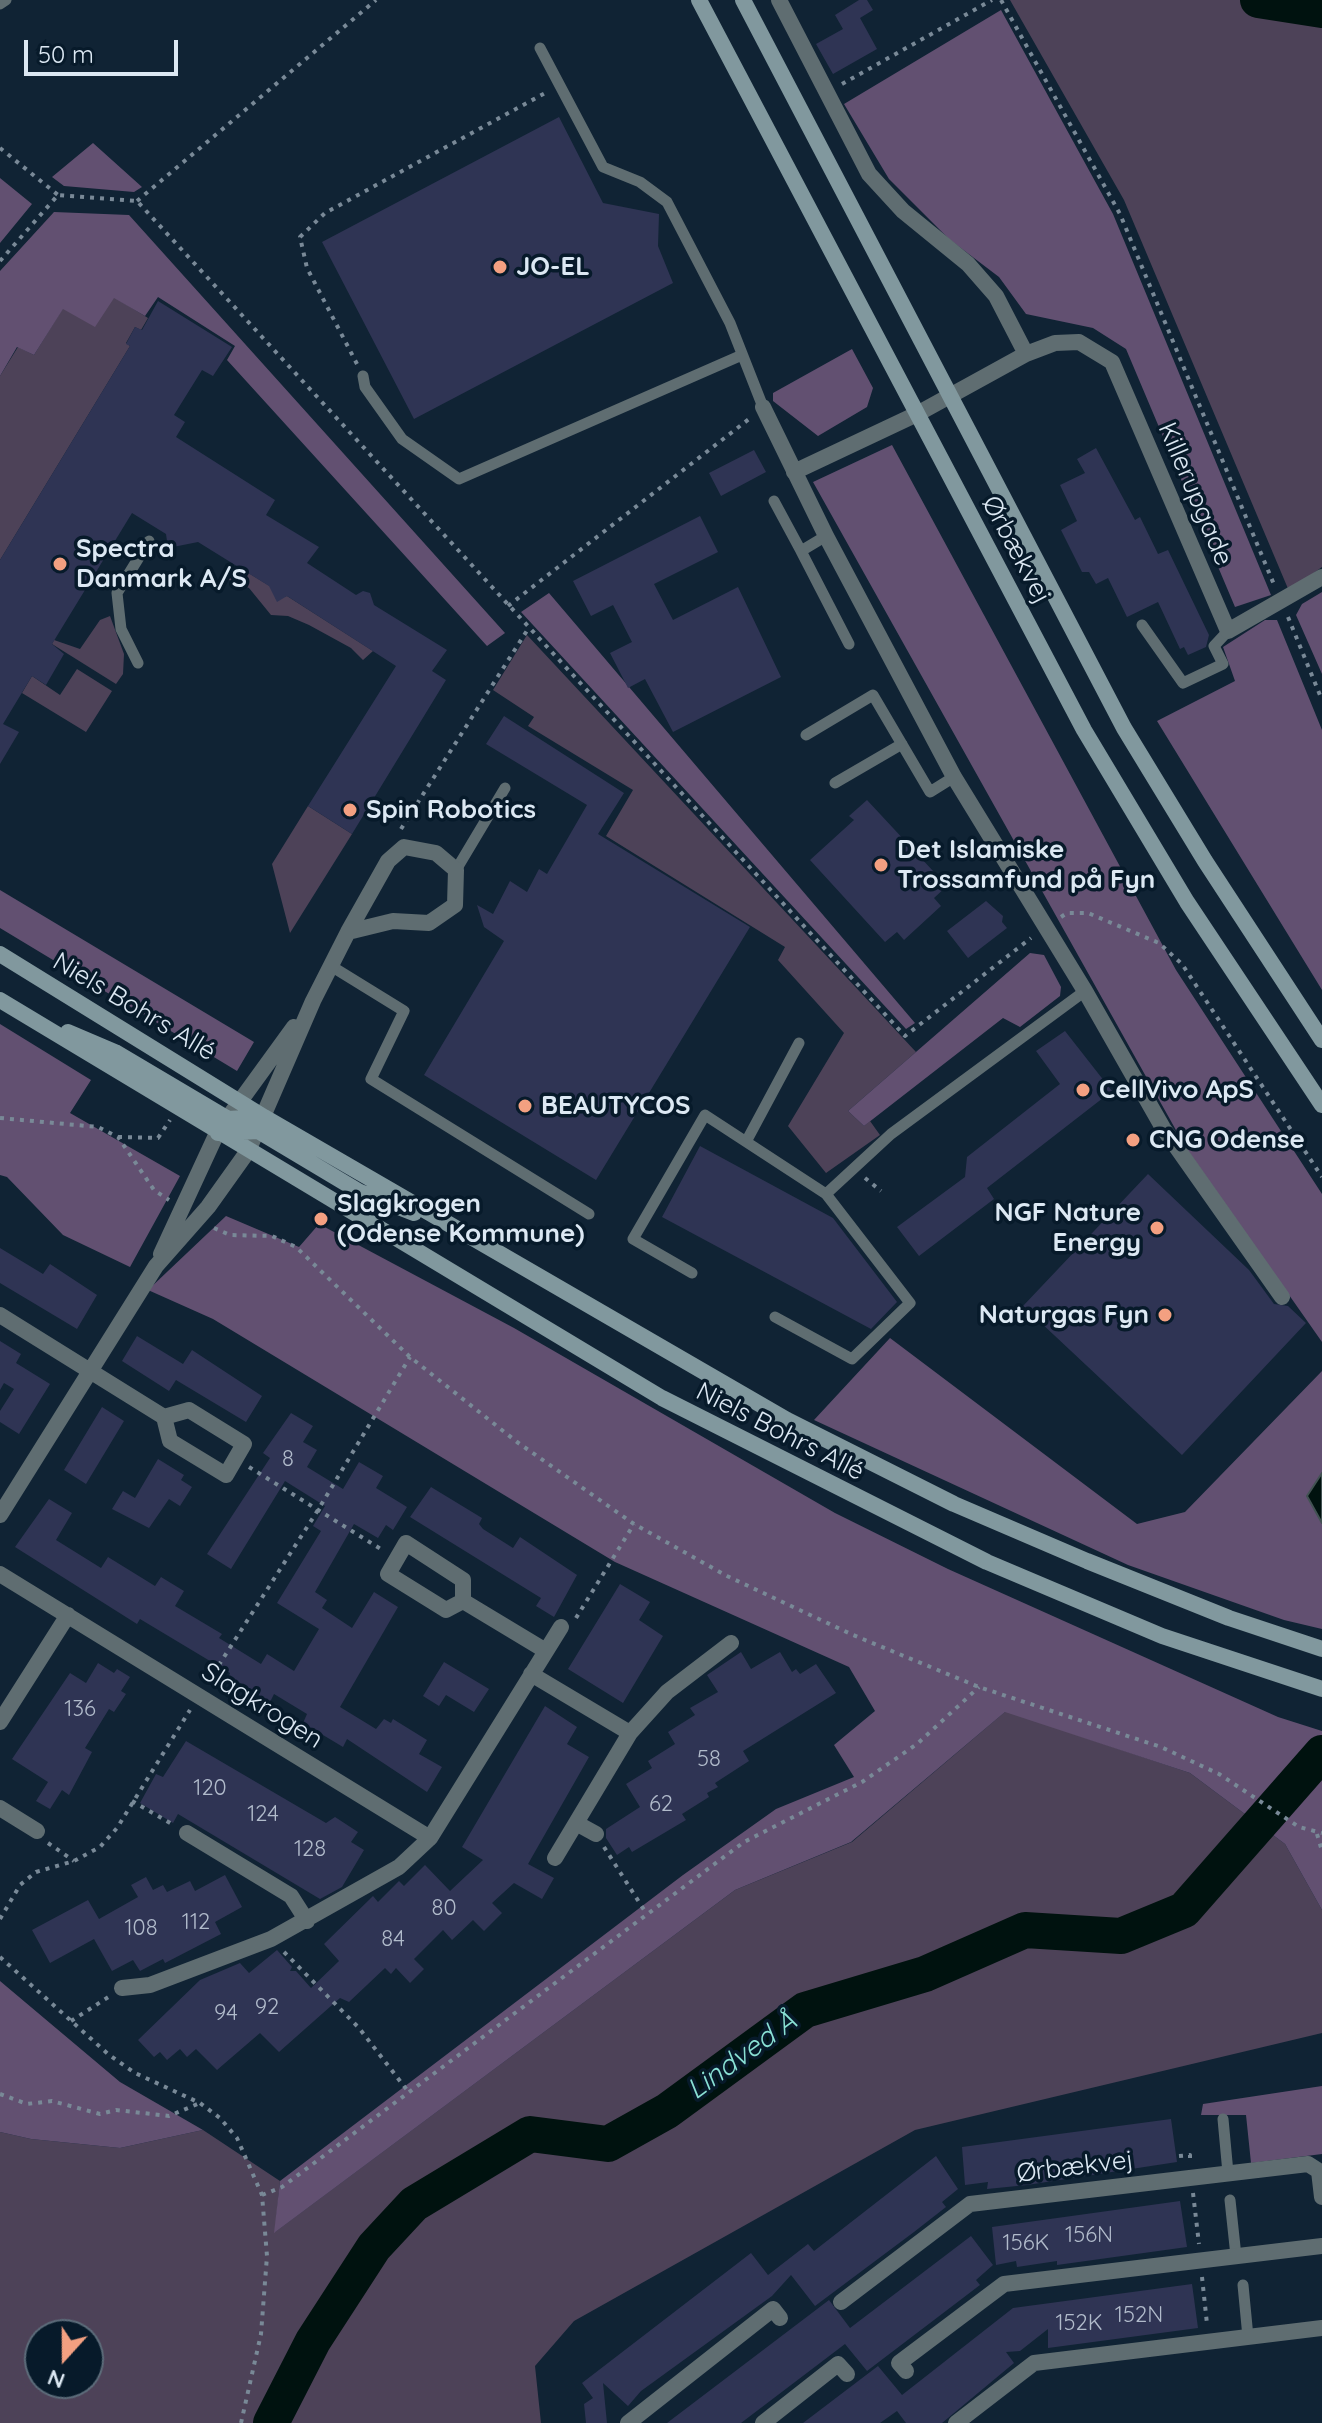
<!DOCTYPE html>
<html>
<head>
<meta charset="utf-8">
<style>
  body { margin:0 }
  #map { position:relative; width:1322px; height:2423px; overflow:hidden; background:#102334; font-family:Quicksand,sans-serif }
  canvas { display:block }
  .north { position:absolute; left:24px; top:2319px; width:80px; height:80px; box-sizing:border-box; background:#071a2a; border:2px solid #5c6c7a; border-radius:50%; rotate:201deg; font-size:22px; font-weight:700; line-height:32px; text-align:center; color:#dce8f3 }
  .north::after { content:''; display:block; margin:auto; width:28px; height:36px; background:#f3a081; clip-path:polygon(50% 0,100% 100%,50% 72%,0 100%) }
  .scale { position:absolute; left:24px; top:40px; width:154px; height:36px; box-sizing:border-box; border:4px solid #dce8f3; border-top:0; padding-left:10px; font-size:24px; line-height:28px; white-space:nowrap; color:#dce8f3; -webkit-text-stroke:6px #071a2a; paint-order:stroke }
</style>
</head>
<body>
<div id="map">
<canvas width="1322" height="2423"></canvas>
<div class="north">N</div>
<div class="scale">50 m</div>
</div>
<script>
const context = document.querySelector('canvas').getContext('2d');
context.lineJoin = 'round';
function paint(path, color) {
  context.fillStyle = color;
  context.fill(path, 'evenodd');
}
function shape(rows) {
  const path = new Path2D();
  for (const r of rows) {
    path.moveTo(r[0], r[1]);
    for (let i = 2; i < r.length; i += 2) path.lineTo(r[i], r[i + 1]);
  }
  return path;
}
function strokePath(path, color, width, dash) {
  context.strokeStyle = color;
  context.lineWidth = width;
  context.lineCap = dash ? 'butt' : 'round';
  context.setLineDash(dash || []);
  context.stroke(path);
}
function drawText(font, color, halo, rows, align = 'center') {
  context.font = font + ' Quicksand,sans-serif';
  context.lineWidth = 7;
  context.setLineDash([]);
  context.textBaseline = 'middle';
  context.strokeStyle = halo;
  context.fillStyle = color;
  for (const [text, x, y, turn = 0] of rows) {
    context.save();
    context.translate(x, y);
    context.rotate((+turn || 0) * Math.PI / 180);
    context.textAlign = isNaN(turn) ? turn : align;
    if (halo) context.strokeText(text, 0, 0);
    context.fillText(text, 0, 0);
    context.restore();
  }
}
paint(shape([
  [1010,0,1322,0,1322,567,1289,591,1124,200],
  [114,297,148,318,141,330,135,327,126,343,130,346,0,560,0,376,18,347,34,355,63,308],
  [237,566,273,588,276,599,287,596,373,651,363,660,351,648,309,625,288,616,271,615,249,588,229,580],
  [110,616,124,654,123,674,116,684,52,644,54,640,80,649,100,620],
  [527,635,916,1052,848,1111,864,1126,870,1121,880,1135,826,1173,788,1126,844,1033,778,960,785,947,606,836,633,790,528,726,534,717,493,690],
  [77,669,112,691,86,732,22,693,32,676,60,695],
  [308,806,352,834,290,933,272,864],
  [1006,1711,1190,1773,1285,1844,1322,1910,1322,2033,915,2130,574,2321,535,2366,541,2423,0,2423,0,2132,31,2139,120,2148,203,2130,280,2181,275,2232,735,1890,852,1842],
  [40,2335,88,2335,88,2383,40,2383]
]), '#4d4258');
paint(shape([
  [1001,10,1113,214,1271,595,1235,607,1126,349,1093,328,1026,314,999,277,949,239,889,179,844,104],
  [93,143,142,187,134,192,64,186,52,177],
  [0,178,32,204,0,243],
  [54,212,129,215,505,633,487,646,227,360,235,346,158,297,145,316,114,298,95,327,63,309,34,355,17,347,0,376,0,271],
  [852,349,873,388,867,407,818,436,773,401,773,393],
  [892,445,1176,970,1322,1194,1322,1342,1186,1148,813,482],
  [1322,592,1322,674,1296,615,1302,604],
  [549,593,915,1023,906,1029,521,612],
  [1265,620,1277,620,1322,730,1322,990,1157,721,1235,681,1223,647],
  [0,890,254,1042,237,1071,0,928],
  [1030,953,1044,955,1061,987,1060,996,1020,1027,1003,1018,864,1126,848,1111],
  [0,1024,91,1080,70,1113,180,1176,130,1267,63,1235,7,1177,0,1175],
  [226,1216,299,1247,319,1224,514,1328,835,1513,948,1569,1278,1717,1322,1731,1322,1910,1285,1844,1190,1773,1005,1712,851,1842,735,1890,274,2233,280,2181,683,1875,776,1809,854,1777,834,1745,875,1711,849,1667,615,1562,213,1319,148,1290],
  [890,1338,1137,1524,1185,1512,1322,1371,1322,1629,1284,1620,1128,1565,814,1420],
  [0,1981,120,2082,203,2130,120,2148,31,2139,0,2132],
  [1322,2086,1322,2154,1251,2163,1246,2115,1201,2115,1203,2104]
]), '#625071');
const water = shape([
  [1322,1473,1322,1523,1307,1496,1322,1473]
]);
paint(water, '#00120f');
strokePath(water, '#425253', 2);
strokePath(shape([
  [1258,0,1322,10],
  [271,2423,313,2341,374,2247,414,2204,530,2134,608,2144,667,2111,805,2010,925,1974,1025,1930,1121,1936,1184,1910,1322,1753]
]), '#00120f', 36);
paint(shape([
  [859,0,867,0,873,10,860,18,877,49,833,74,816,44,843,29,835,15],
  [559,117,603,203,659,214,658,246,673,283,414,419,322,242],
  [158,301,232,347,213,376,202,370,174,415,185,422,176,437,275,500,266,515,319,547,307,563,356,595,363,591,370,593,374,605,447,650,432,671,446,680,352,834,308,806,396,666,287,596,277,602,269,586,198,542,168,548,166,534,132,513,52,644,64,654,46,685,32,676,3,724,19,732,0,764,0,560,130,346,126,344,135,327,142,330],
  [1096,448,1135,520,1140,517,1158,554,1168,550,1209,635,1206,647,1188,655,1184,647,1180,649,1158,602,1127,617,1108,578,1096,584,1089,572,1082,572,1061,530,1077,521,1060,485,1085,473,1077,459],
  [754,450,766,472,721,496,709,473],
  [700,516,718,552,654,584,673,620,738,587,781,677,673,732,645,679,628,688,610,653,632,642,613,605,591,616,573,581],
  [504,716,624,793,598,834,750,927,596,1180,424,1075,504,941,484,927,477,905,493,914,510,881,527,892,539,869,547,874,587,805,486,744],
  [867,800,947,886,934,898,941,906,904,940,897,932,885,942,810,860,854,820,849,816],
  [986,901,1003,916,1002,922,1007,928,968,958,947,931],
  [1065,1031,1112,1091,987,1188,994,1199,919,1256,897,1227,965,1177,967,1157,1060,1084,1036,1051],
  [700,1146,833,1218,897,1302,871,1329,662,1217],
  [1148,1174,1249,1270,1274,1304,1288,1306,1306,1323,1182,1455,1023,1306],
  [0,1248,43,1274,50,1264,97,1295,77,1329,0,1283],
  [137,1336,183,1364,192,1350,262,1396,246,1422,176,1380,169,1391,122,1361],
  [0,1341,21,1354,16,1363,50,1384,19,1434,0,1422,0,1411,14,1389,4,1383,0,1390],
  [102,1407,124,1421,86,1484,64,1470],
  [291,1413,313,1426,303,1442,317,1450,307,1467,343,1489,359,1462,383,1476,376,1488,407,1507,393,1530,386,1525,378,1538,354,1524,315,1592,327,1600,322,1608,352,1628,374,1592,398,1607,340,1707,376,1729,384,1719,391,1723,393,1719,427,1740,419,1754,442,1767,427,1792,347,1739,343,1747,303,1723,307,1714,274,1694,270,1702,229,1676,230,1673,140,1619,137,1624,15,1547,49,1499,72,1513,56,1540,101,1568,108,1557,155,1586,161,1577,184,1591,175,1606,222,1634,219,1638,261,1664,267,1654,294,1671,319,1629,277,1603,321,1531,313,1526,325,1506,285,1481,231,1569,207,1554,270,1458,263,1453],
  [158,1459,184,1475,181,1480,192,1487,180,1506,169,1499,149,1528,112,1509,123,1491,135,1498],
  [431,1487,482,1518,479,1524,483,1529,513,1548,520,1537,577,1575,554,1617,536,1606,541,1598,410,1517],
  [620,1584,650,1602,639,1620,663,1636,623,1703,568,1669],
  [741,1652,751,1669,780,1652,792,1672,796,1669,800,1674,816,1664,836,1693,743,1751,749,1761,715,1783,718,1787,707,1793,709,1797,682,1814,686,1820,632,1852,629,1847,617,1855,606,1838,606,1829,640,1807,626,1784,652,1768,648,1761,675,1744,668,1732,695,1715,690,1708,718,1692,707,1675],
  [444,1662,489,1689,474,1712,446,1695,439,1706,423,1696],
  [98,1663,114,1673,117,1669,130,1677,121,1691,126,1694,114,1712,109,1709,85,1748,92,1752,69,1795,62,1790,50,1809,36,1801,48,1782,12,1759,70,1673,86,1683],
  [545,1706,577,1727,567,1744,589,1757,528,1864,554,1878,542,1899,514,1883,492,1903,502,1913,484,1931,473,1920,452,1940,443,1930,414,1959,424,1969,410,1983,396,1968,391,1974,385,1968,349,2002,340,1998,279,2052,260,2033,217,2070,196,2049,187,2057,180,2049,167,2060,160,2052,154,2057,138,2040,200,1980,240,1963,249,1973,277,1950,292,1967,290,1971,296,1971,311,1988,339,1961,324,1944,373,1896,378,1902,399,1881,404,1886,425,1865,450,1891,483,1860,462,1847],
  [186,1741,326,1823,335,1817,358,1832,351,1842,364,1850,342,1887,320,1899,178,1814,173,1823,140,1803,156,1774,163,1777],
  [225,1875,242,1907,215,1922,221,1934,165,1963,163,1959,140,1971,133,1960,112,1971,94,1939,50,1963,32,1930,88,1900,99,1919,138,1897,131,1885,146,1877,153,1890,163,1885,167,1892,190,1881,195,1891],
  [1171,2119,1177,2162,1027,2185,987,2189,988,2182,965,2185,962,2147],
  [936,2156,958,2189,942,2202,946,2207,914,2232,815,2306,791,2275,772,2296,641,2391,628,2406,603,2383,607,2423,586,2423,584,2404,593,2398,582,2383,751,2253,768,2275,808,2244,814,2251],
  [1180,2201,1187,2247,1057,2265,1057,2261,1017,2267,1016,2261,996,2265,992,2227],
  [971,2236,993,2265,976,2280,980,2285,867,2371,845,2344,741,2423,667,2423,829,2300,850,2328],
  [1192,2284,1198,2328,1048,2348,1048,2329,1020,2351,1006,2352,1014,2363,942,2423,906,2423,897,2411,880,2423,803,2423,878,2366,902,2395,1013,2308]
]), '#2f3454');
strokePath(shape([
  [1001,0,1120,214,1275,587],
  [842,84,992,0],
  [0,148,58,195],
  [137,201,376,0],
  [0,261,58,195,137,201,905,1036,1031,938],
  [357,364,307,268,300,237,325,213,547,92],
  [508,606,749,419],
  [1288,617,1322,700],
  [401,829,528,629],
  [1061,917,1067,913,1088,913,1159,943,1182,964,1322,1177],
  [0,1118,98,1127,118,1137,154,1190,169,1200],
  [118,1137,158,1138,170,1120],
  [865,1178,881,1191],
  [214,1228,230,1235,272,1236,296,1247,410,1357,517,1442,634,1524,727,1576,853,1635,979,1687,1161,1747,1219,1774,1299,1827,1322,1833],
  [249,1467,384,1551],
  [576,1618,634,1524],
  [208,1682,318,1510,410,1357],
  [132,1801,172,1824],
  [1317,1834,1322,1851],
  [48,1843,74,1861],
  [604,1847,646,1913],
  [0,1919,20,1885,36,1872,74,1861,100,1847,117,1828,190,1710],
  [284,1952,359,2028,407,2090],
  [0,1957,108,2054,135,2073,200,2103,220,2118,237,2138,262,2195,267,2256,261,2334,241,2423],
  [71,2021,110,1996],
  [0,2094,27,2104,52,2101,100,2114,116,2110,169,2116,200,2103],
  [1179,2156,1190,2155,1190,2160],
  [1193,2193,1199,2244],
  [262,2195,282,2187,744,1842,862,1782,917,1744,979,1687],
  [1202,2277,1207,2324]
]), '#798997', 4, [4, 6]);
strokePath(shape([
  [0,4,6,0],
  [540,48,603,167,640,182,667,202,730,323,763,407],
  [363,376,365,387,402,439,459,479,742,355],
  [774,501,801,551,826,536],
  [801,551,849,644],
  [1142,625,1183,683,1223,664,1214,646,1228,631],
  [138,663,121,629,117,593,149,541],
  [806,735,873,695,930,792,954,777],
  [835,783,902,744],
  [456,870,505,788],
  [331,966,404,1011,371,1079,589,1214],
  [747,1140,799,1043],
  [692,1273,633,1239,705,1115,826,1194,891,1134,1085,991],
  [775,1317,852,1359,910,1303,826,1194],
  [1223,2119,1228,2173],
  [1230,2200,1236,2256],
  [1243,2285,1248,2337]
]), '#5f6d71', 11);
strokePath(shape([
  [779,0,869,174,903,211,968,264,996,296,1026,354],
  [763,407,826,536,954,777,1085,991,1163,1128,1282,1297],
  [794,472,917,414,1026,354,1055,343,1079,342,1112,362,1228,631,1322,577],
  [161,1254,217,1133,294,1027],
  [0,1315,164,1417,170,1441,226,1475,244,1444,189,1410,164,1417],
  [0,1515,156,1266,208,1207,248,1151,313,1001,348,932,388,861,404,847,436,853,456,870,455,905,429,923,393,921,348,932],
  [0,1574,430,1838],
  [463,1601,446,1610,388,1574,406,1543,463,1580,463,1601,546,1651],
  [531,1674,630,1733],
  [0,1722,68,1615],
  [0,1808,37,1831],
  [576,1823,596,1834],
  [187,1833,291,1896,307,1921],
  [555,1858,630,1733,667,1692,731,1643],
  [122,1988,150,1985,271,1939,399,1867,430,1838,561,1627],
  [841,2302,970,2204,1308,2164,1319,2171,1322,2197],
  [906,2371,899,2363,1004,2284,1322,2246],
  [628,2423,773,2309,780,2318],
  [763,2423,838,2364,847,2374],
  [956,2423,1034,2363,1322,2328]
]), '#5f6d71', 16);
strokePath(shape([
  [699,0,1084,730,1187,902,1322,1105],
  [743,0,1124,728,1205,861,1322,1040],
  [0,954,264,1117,787,1420,954,1504,1087,1561,1229,1618,1322,1649],
  [0,1000,662,1398,987,1562,1162,1636,1322,1689],
  [68,1032,115,1052,228,1119,264,1117],
  [218,1133,258,1131,360,1192,414,1213]
]), '#81989e', 16);
for (const [x, y, r, color] of [
  [500,267,8,"#f3a081"],
  [60,564,8,"#f3a081"],
  [350,810,8,"#f3a081"],
  [881,865,8,"#f3a081"],
  [1083,1090,8,"#f3a081"],
  [525,1106,8,"#f3a081"],
  [1133,1140,8,"#f3a081"],
  [321,1219,8,"#f3a081"],
  [1157,1228,8,"#f3a081"],
  [1165,1315,8,"#f3a081"]
]) {
  const dot = new Path2D();
  dot.arc(x, y, r, 0, 2 * Math.PI);
  context.fillStyle = color;
  context.fill(dot);
  strokePath(dot, '#071a2a', 3);
}
drawText('22px', '#b1bbcb', null, [
  ["8",288,1459],
  ["136",80,1709],
  ["58",709,1759],
  ["120",210,1788],
  ["62",661,1804],
  ["124",263,1814],
  ["128",310,1849],
  ["80",444,1908],
  ["112",196,1922],
  ["108",141,1928],
  ["84",393,1939],
  ["92",267,2007],
  ["94",226,2013],
  ["156N",1089,2235],
  ["156K",1026,2243],
  ["152N",1139,2315],
  ["152K",1079,2323]
]);
drawText('bold 26px', '#dce8f3', '#071a2a', [
  ["JO-EL",516,267],
  ["Spectra",76,549],
  ["Danmark A/S",76,579],
  ["Spin Robotics",366,810],
  ["Det Islamiske",897,850],
  ["Trossamfund på Fyn",897,880],
  ["CellVivo ApS",1099,1090],
  ["BEAUTYCOS",541,1106],
  ["CNG Odense",1149,1140],
  ["Slagkrogen",337,1204],
  ["(Odense Kommune)",337,1234],
  ["NGF Nature",1141,1213,"right"],
  ["Energy",1141,1243,"right"],
  ["Naturgas Fyn",1149,1315,"right"]
], 'left');
drawText('26px', '#dce8f3', '#071a2a', [
  ["Killerupgade",1195,494,67],
  ["Ørbækvej",1016,550,62],
  ["Niels Bohrs Allé",134,1007,31],
  ["Niels Bohrs Allé",780,1432,27],
  ["Slagkrogen",262,1706,32],
  ["Ørbækvej",1075,2167,-7]
]);
drawText('italic 28px', '#8ae1d5', '#071a2a', [
  ["Lindved Å",742,2056,-36]
]);
</script>
</body>
</html>
